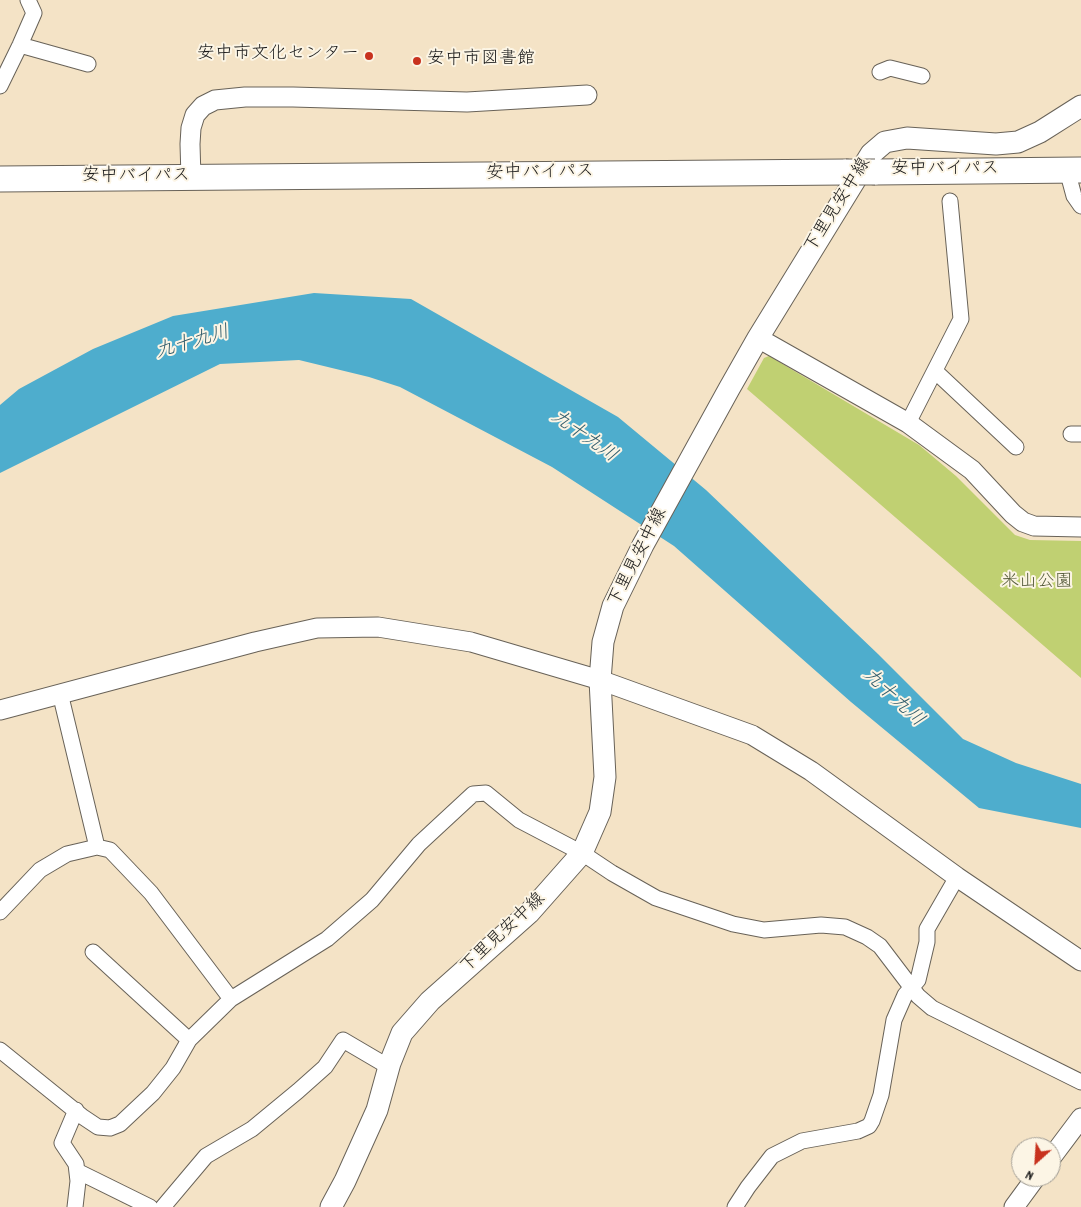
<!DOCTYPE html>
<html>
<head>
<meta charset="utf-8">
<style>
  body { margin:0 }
  #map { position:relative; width:1081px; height:1207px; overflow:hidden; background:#f4e3c6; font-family:Dekko,sans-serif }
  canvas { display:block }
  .north { position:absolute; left:1011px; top:1137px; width:50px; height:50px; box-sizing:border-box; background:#fcf5e5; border:1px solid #a29e95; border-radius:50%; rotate:206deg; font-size:14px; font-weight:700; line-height:20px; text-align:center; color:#1c1c1c }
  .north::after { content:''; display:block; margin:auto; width:18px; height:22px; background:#c8321e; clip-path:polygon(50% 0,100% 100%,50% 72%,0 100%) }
</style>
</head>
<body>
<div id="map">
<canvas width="1081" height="1207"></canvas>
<div class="north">N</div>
</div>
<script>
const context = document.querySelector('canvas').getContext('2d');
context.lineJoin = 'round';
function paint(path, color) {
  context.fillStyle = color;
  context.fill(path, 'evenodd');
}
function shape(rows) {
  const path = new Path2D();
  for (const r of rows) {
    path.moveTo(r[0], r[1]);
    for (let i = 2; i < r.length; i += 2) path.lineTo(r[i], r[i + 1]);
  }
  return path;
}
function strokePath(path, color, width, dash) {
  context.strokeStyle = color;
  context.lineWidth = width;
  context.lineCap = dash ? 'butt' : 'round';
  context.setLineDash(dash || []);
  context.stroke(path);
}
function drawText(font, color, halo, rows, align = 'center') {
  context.font = font + ' Dekko,"Klee One",sans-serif';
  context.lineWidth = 4;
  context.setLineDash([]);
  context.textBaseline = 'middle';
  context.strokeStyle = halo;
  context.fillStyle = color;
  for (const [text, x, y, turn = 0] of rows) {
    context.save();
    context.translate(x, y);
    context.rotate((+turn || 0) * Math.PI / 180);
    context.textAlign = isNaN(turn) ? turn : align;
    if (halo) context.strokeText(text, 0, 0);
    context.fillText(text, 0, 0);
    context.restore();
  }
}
paint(shape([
  [769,356,919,445,956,476,1015,535,1030,540,1081,541,1081,678,747,389,764,358]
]), '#c0d072');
paint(shape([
  [314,293,411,299,618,417,706,490,878,654,963,739,1016,763,1081,784,1081,828,979,808,851,702,674,546,552,467,400,387,369,377,299,360,220,364,0,473,0,405,19,389,93,349,173,316]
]), '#4eadcd');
const minor = shape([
  [20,45,88,64],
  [880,72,890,68,922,76],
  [0,86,20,45,34,13,28,0],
  [1067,170,1074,196,1081,206],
  [935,371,1016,447],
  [908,423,961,319,950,201],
  [1071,434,1081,434],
  [60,693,97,847],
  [0,912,40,870,67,854,97,847,110,850,151,893,231,999],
  [93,952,189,1040],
  [0,1050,83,1117,98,1127,110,1128,120,1124,153,1093,173,1068,189,1040,231,999,327,939,372,900,419,844,473,794,486,793,519,820,582,853,612,873,656,898,733,924,764,930,821,925,845,927,867,937,880,946,918,996,932,1008,1081,1082],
  [77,1171,150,1207],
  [75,1207,78,1181,76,1164,62,1143,76,1110],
  [163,1207,206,1156,252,1129,298,1091,325,1067,343,1040,389,1067],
  [735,1207,748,1187,772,1156,802,1141,858,1131,869,1126,872,1121,881,1095,894,1020,905,995,918,980,927,942,927,929,957,877]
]);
const tertiary = shape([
  [191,178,190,144,191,128,195,115,203,106,215,100,245,97,293,97,467,102,587,95],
  [758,338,908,423,972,470,1013,514,1023,522,1034,526,1081,527],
  [0,710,255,642,317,628,378,627,471,642,600,680,752,735,811,771,957,877,1081,961],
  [1051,1158,1081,1118],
  [1014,1207,1036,1177]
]);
const secondary = shape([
  [331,1207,345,1181,377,1110,390,1063,402,1033,430,1001,529,913,582,853,600,812,605,777,600,680,603,642,613,606,643,545,729,389,758,338,871,154,885,142,907,138,996,144,1018,142,1040,132,1081,106]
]);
const trunk = shape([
  [875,172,1081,170],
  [0,179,846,172]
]);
strokePath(minor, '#686258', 17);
strokePath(tertiary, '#686258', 21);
strokePath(secondary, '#686258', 23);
strokePath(trunk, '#686258', 27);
strokePath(minor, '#fff', 15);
strokePath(tertiary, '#fff', 19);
strokePath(secondary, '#fff', 21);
strokePath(trunk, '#fff', 25);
const trunkBridge = shape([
  [846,172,875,172]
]);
strokePath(trunkBridge, '#686258', 27, []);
strokePath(trunkBridge, '#fff', 25);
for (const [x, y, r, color] of [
  [369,56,5,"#c8321e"],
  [417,61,5,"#c8321e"]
]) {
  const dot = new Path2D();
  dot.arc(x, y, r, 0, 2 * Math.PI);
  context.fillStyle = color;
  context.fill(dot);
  strokePath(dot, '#fcf5e5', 2);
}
drawText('18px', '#1c1c1c', '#fcf5e5', [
  ["安中市文化センター",359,56],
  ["安中市図書館",427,61,"left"]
], 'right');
drawText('18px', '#1c1c1c', '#fcf5e5', [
  ["安中バイパス",945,171],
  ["安中バイパス",540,174,-1],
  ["安中バイパス",136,178],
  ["下里見安中線",839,206,-58],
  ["下里見安中線",639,558,-63],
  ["下里見安中線",504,934,-43]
]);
drawText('18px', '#555b3a', '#fcf5e5', [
  ["米山公園",1037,584]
]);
drawText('italic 19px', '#325d6c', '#fcf5e5', [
  ["九十九川",193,344,-16],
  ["九十九川",583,438,35],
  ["九十九川",892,699,43]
]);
</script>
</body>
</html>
